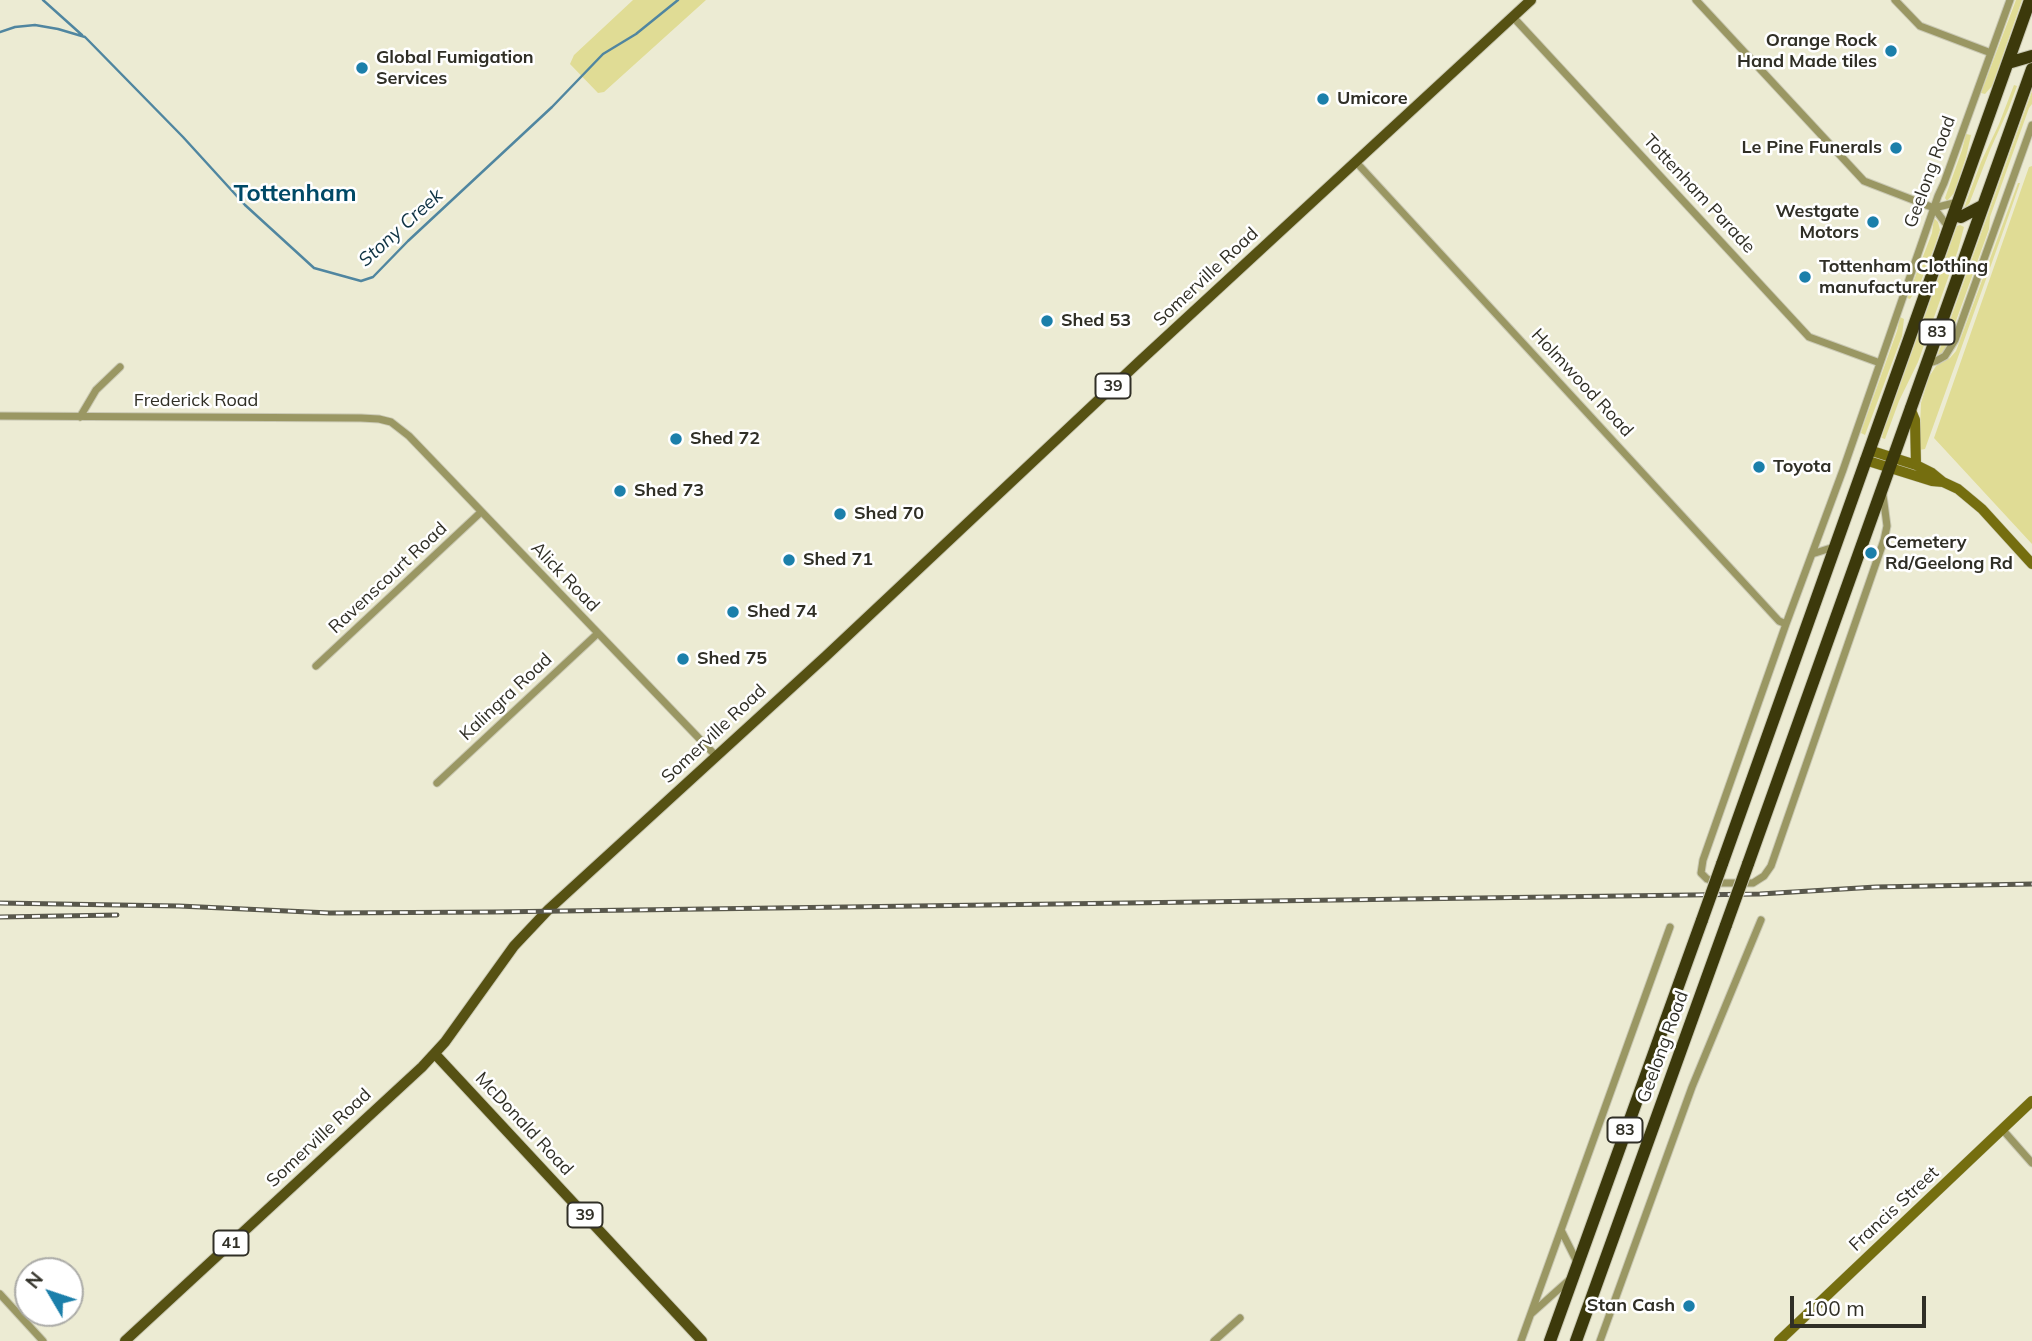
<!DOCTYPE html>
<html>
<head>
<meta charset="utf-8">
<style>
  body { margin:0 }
  #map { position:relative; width:2032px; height:1341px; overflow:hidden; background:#ecebd3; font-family:Mulish,sans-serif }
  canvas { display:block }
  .north { position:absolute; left:14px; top:1257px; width:70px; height:70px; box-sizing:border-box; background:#fff; border:2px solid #acaca8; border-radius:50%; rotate:309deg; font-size:19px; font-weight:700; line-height:28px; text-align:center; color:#302f26 }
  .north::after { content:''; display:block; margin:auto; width:24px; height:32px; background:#1b7faa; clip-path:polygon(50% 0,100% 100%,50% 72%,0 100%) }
  .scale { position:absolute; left:1790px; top:1296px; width:136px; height:32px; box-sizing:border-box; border:4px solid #302f26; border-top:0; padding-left:9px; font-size:21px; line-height:24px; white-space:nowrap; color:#302f26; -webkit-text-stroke:5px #fff; paint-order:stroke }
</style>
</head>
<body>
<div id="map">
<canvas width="2032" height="1341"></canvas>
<div class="north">N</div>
<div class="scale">100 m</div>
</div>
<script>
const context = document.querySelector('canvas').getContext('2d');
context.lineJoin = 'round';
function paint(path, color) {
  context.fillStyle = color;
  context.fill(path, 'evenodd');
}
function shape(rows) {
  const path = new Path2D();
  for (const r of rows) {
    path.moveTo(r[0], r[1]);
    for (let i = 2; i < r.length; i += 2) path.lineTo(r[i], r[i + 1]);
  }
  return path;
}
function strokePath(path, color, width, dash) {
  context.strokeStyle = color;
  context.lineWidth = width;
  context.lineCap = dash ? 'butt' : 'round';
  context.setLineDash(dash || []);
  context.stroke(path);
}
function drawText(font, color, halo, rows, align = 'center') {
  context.font = font + ' Mulish,sans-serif';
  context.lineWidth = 5;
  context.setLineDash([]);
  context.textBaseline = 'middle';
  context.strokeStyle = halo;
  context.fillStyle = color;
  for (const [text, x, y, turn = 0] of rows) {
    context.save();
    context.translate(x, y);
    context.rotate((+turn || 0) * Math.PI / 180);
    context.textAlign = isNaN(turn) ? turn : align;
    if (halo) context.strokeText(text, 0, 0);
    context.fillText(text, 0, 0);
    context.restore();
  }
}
paint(shape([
  [633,0,706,0,604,92,598,93,570,64,574,55],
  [2016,0,2022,0,1992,86,1985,94,1981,93],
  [2014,85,2017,86,2008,110,1990,150,1969,204,1964,208,1981,162,1999,124],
  [2032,91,2032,104,2029,108,1990,217,1989,229,1952,332,1946,349,1940,356,1938,354],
  [1966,134,1971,135,1966,157,1954,193,1947,201,1945,198,1962,150],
  [2032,166,2032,544,1934,438,2029,167],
  [2018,183,2020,183,2004,229,1925,449,1919,450,1921,403,1929,377,1936,366,1950,358,1956,351],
  [1934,218,1938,222,1940,230,1934,248,1919,286,1910,299,1907,298,1932,233],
  [1960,225,1964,227,1958,250,1918,362,1899,401,1885,439,1882,438,1883,433,1957,226],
  [1900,317,1904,319,1902,336,1865,435,1861,433,1863,426,1897,331]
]), '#e0dc95');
strokePath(shape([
  [43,0,82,35],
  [0,32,15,27,35,25,58,29,85,37,183,137,245,205,314,268,361,281,373,277,408,241,552,107,603,54,636,34,678,0]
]), '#5086a0', 2.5);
const street = shape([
  [1696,0,1864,181,1934,208,1949,228],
  [1895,0,1920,26,1991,53],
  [1513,17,1809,337,1880,363],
  [1356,162,1779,621,1786,624],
  [1934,208,1958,202],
  [1926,364,1936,361,1945,356,1955,340,2032,125],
  [0,416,361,418,379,419,391,422,409,436,715,755],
  [80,417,96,390,120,367],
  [1883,495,1887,526,1884,540,1771,866,1764,876,1753,883,1719,883,1707,879,1701,873,1703,860,1786,624,1843,470,1938,196,1944,183,2010,0],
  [1812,554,1834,547],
  [316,666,481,512],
  [437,783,597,634],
  [2002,1129,2032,1163],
  [1561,1230,1577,1262],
  [0,1294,43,1341],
  [1531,1314,1569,1280],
  [1214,1341,1240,1318],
  [1521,1341,1670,927],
  [1600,1341,1692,1087,1761,920]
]);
const secondary = shape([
  [1910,408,1915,420,1916,465],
  [1869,450,1916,465,1932,473,1943,482,1958,489,1982,509,2032,564],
  [1865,460,1932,481,1943,482],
  [1779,1341,2032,1101]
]);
const primary = shape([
  [435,1054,702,1341],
  [125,1341,422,1067,445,1042,514,946,548,910,826,656,1141,360,1531,0]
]);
const highway = shape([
  [2008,63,2032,56],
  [1954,215,1961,217,1982,206],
  [1722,864,2030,0],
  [1748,864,2032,69],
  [1550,1341,1702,920],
  [1576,1341,1726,925]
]);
strokePath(street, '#cac9b4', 9);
strokePath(secondary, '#cac9b4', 11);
strokePath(primary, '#cac9b4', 12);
strokePath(highway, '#cac9b4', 14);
strokePath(street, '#9a9763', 7);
strokePath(secondary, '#756e0f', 10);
strokePath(primary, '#565113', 10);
strokePath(highway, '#3c390b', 12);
const rail = shape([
  [0,903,179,906,330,913,493,912,1760,894,1876,887,2032,884],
  [0,917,117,915]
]);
strokePath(rail, '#59584c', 5);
strokePath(rail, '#fff', 2.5, [8]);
const highwayBridge = shape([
  [1702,920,1722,864],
  [1726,925,1748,864]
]);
strokePath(highwayBridge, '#cac9b4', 14, []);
strokePath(highwayBridge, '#3c390b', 12);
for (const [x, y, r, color] of [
  [1891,51,7,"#1b7faa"],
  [362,68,7,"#1b7faa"],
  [1323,99,7,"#1b7faa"],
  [1896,148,7,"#1b7faa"],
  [1873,222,7,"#1b7faa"],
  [1805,277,7,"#1b7faa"],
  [1047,321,7,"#1b7faa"],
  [676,439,7,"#1b7faa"],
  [1759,467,7,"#1b7faa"],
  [620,491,7,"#1b7faa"],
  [840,514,7,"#1b7faa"],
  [1871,553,7,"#1b7faa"],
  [789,560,7,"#1b7faa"],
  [733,612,7,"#1b7faa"],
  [683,659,7,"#1b7faa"],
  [1689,1306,7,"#1b7faa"]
]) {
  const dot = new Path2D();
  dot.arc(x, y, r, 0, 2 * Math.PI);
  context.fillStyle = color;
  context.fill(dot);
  strokePath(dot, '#fff', 2.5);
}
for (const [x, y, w] of [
  [1937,332,35],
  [1113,386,35],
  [1625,1130,35],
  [585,1215,35],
  [231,1243,35]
]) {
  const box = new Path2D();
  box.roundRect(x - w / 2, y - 12.5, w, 25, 5);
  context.fillStyle = '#fff';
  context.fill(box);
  strokePath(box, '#302f26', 2);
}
drawText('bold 16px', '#302f26', null, [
  ["83",1937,332],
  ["39",1113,386],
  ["83",1625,1130],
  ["39",585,1215],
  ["41",231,1243]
]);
drawText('bold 18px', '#302f26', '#fff', [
  ["Orange Rock",1877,41,"right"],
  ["Hand Made tiles",1877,62,"right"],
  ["Global Fumigation",376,58],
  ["Services",376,79],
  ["Umicore",1337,99],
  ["Le Pine Funerals",1882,148,"right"],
  ["Westgate",1859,212,"right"],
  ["Motors",1859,233,"right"],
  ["Tottenham Clothing",1819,267],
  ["manufacturer",1819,288],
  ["Shed 53",1061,321],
  ["Shed 72",690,439],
  ["Toyota",1773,467],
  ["Shed 73",634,491],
  ["Shed 70",854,514],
  ["Cemetery",1885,543],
  ["Rd/Geelong Rd",1885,564],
  ["Shed 71",803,560],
  ["Shed 74",747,612],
  ["Shed 75",697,659],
  ["Stan Cash",1675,1306,"right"]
], 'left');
drawText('18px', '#302f26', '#fff', [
  ["Geelong Road",1930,172,-70],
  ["Tottenham Parade",1699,194,47],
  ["Somerville Road",1206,277,-43],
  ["Holmwood Road",1582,383,47],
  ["Frederick Road",196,401],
  ["Alick Road",565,577,46],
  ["Ravenscourt Road",388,578,-43],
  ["Kalingra Road",506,697,-43],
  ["Somerville Road",714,734,-43],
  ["Geelong Road",1663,1047,-70],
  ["McDonald Road",524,1124,47],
  ["Somerville Road",319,1138,-43],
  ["Francis Street",1894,1209,-43]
]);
drawText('italic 19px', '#0f3344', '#fff', [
  ["Stony Creek",401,228,-42]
]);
drawText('bold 24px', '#004966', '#fff', [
  ["Tottenham",295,194]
]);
</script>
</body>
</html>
